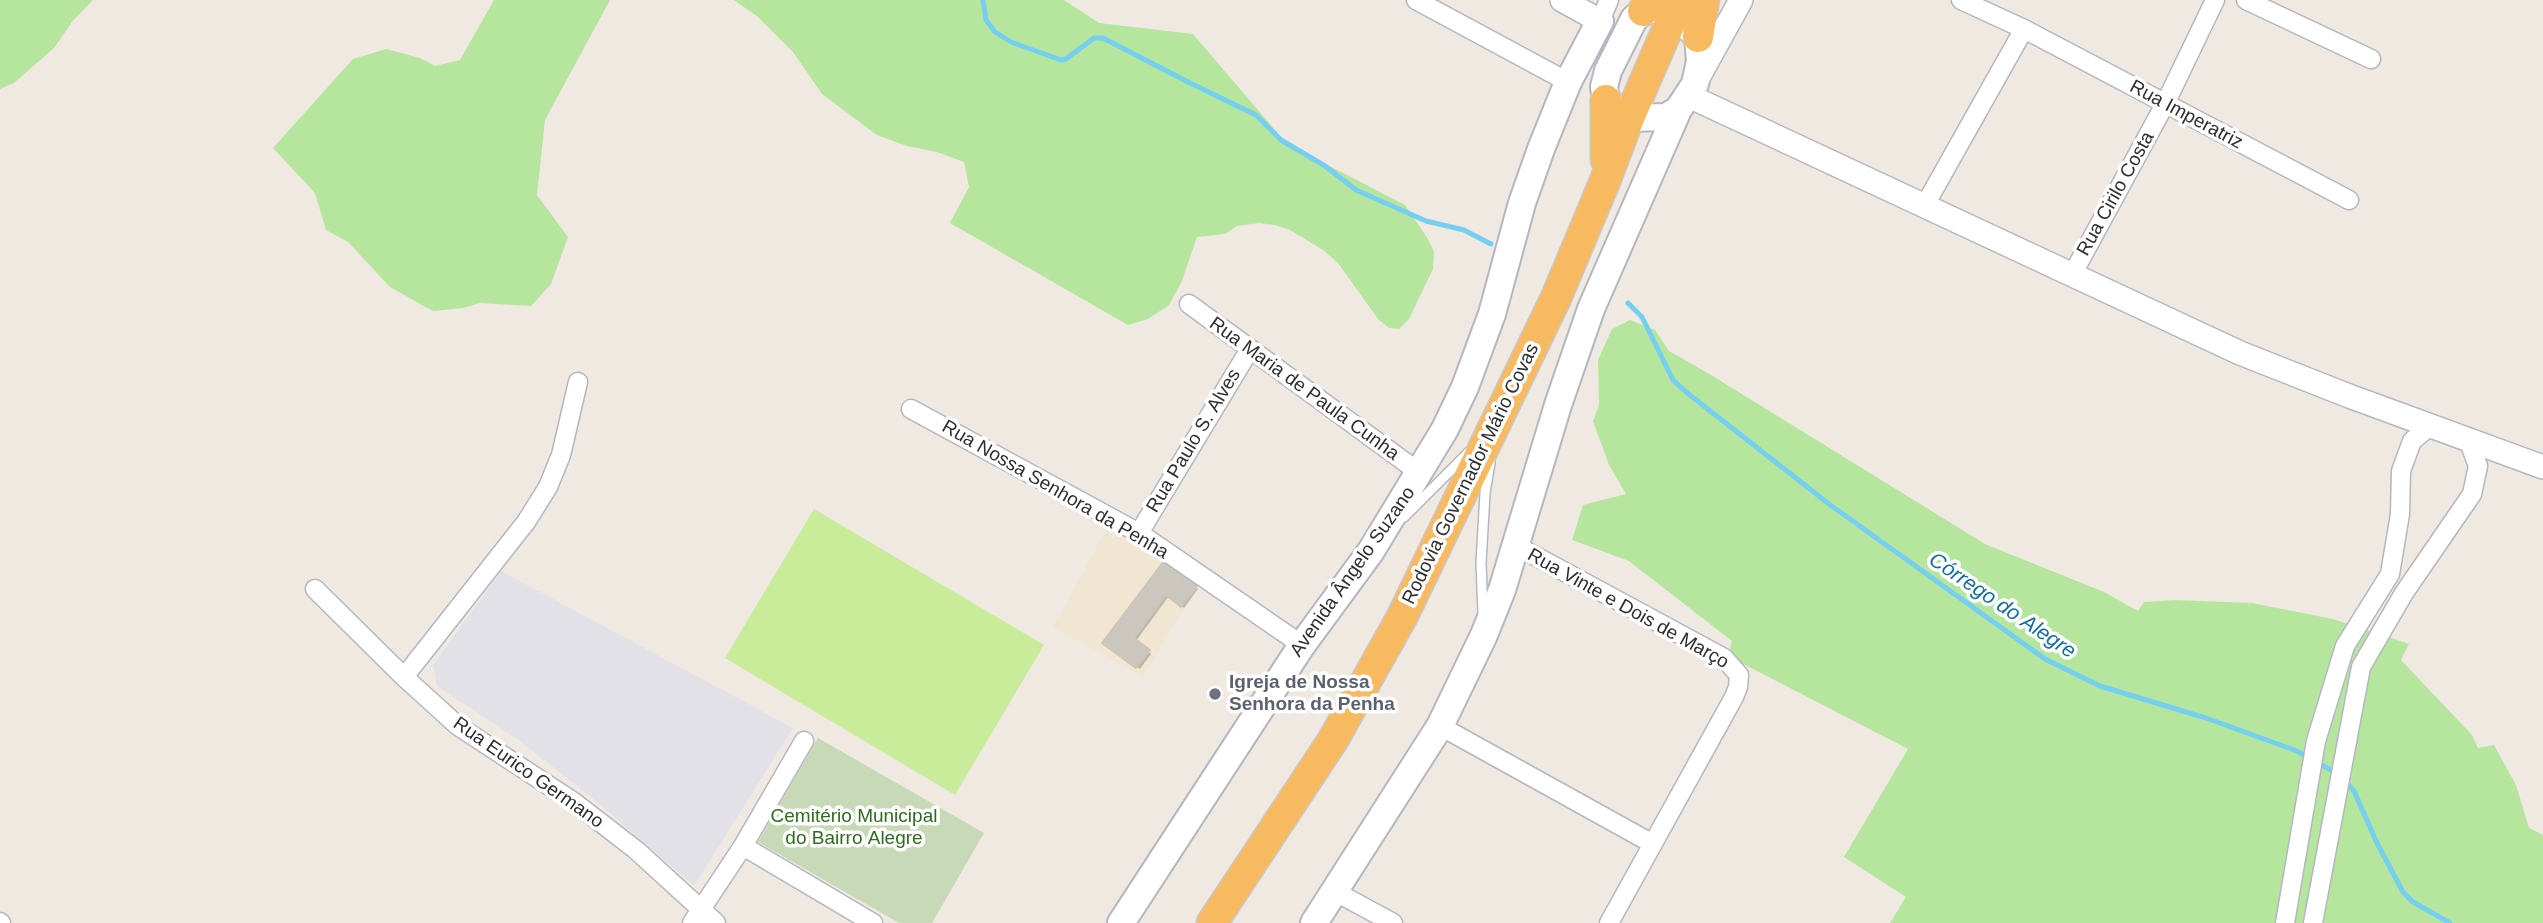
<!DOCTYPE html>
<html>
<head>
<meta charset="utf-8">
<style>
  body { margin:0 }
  canvas { display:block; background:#efe9e1 }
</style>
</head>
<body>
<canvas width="2543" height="923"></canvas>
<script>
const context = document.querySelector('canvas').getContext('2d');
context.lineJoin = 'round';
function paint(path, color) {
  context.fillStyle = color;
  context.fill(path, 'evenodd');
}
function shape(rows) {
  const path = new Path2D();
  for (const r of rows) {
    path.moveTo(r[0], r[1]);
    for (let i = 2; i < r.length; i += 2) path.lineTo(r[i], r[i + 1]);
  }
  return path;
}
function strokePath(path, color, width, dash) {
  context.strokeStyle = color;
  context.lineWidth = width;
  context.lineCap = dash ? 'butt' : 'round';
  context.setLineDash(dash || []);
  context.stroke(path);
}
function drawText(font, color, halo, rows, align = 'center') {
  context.font = font + ' Helvetica,sans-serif';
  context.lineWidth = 7;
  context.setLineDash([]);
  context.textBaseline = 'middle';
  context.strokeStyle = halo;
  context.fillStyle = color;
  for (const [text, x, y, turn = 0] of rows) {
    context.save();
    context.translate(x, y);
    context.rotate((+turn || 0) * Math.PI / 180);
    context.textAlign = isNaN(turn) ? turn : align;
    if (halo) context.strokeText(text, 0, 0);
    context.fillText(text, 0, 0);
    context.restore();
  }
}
paint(shape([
  [501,571,793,728,694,886,591,797,516,738,437,686,433,665]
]), '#e3e1e8');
paint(shape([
  [1107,528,1200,581,1143,677,1053,627]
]), '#f0e6d1');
paint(shape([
  [0,0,93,0,72,22,54,48,14,83,0,89],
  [494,0,610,0,545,120,537,195,568,237,551,284,531,306,480,303,463,308,433,311,390,287,348,242,326,230,315,193,273,148,353,59,386,49,420,58,435,66,460,60],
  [734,0,1064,0,1099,23,1193,34,1287,144,1405,205,1428,239,1434,252,1433,269,1409,319,1399,329,1389,328,1378,319,1338,263,1323,250,1290,230,1275,225,1259,223,1237,226,1225,234,1197,237,1182,281,1169,305,1148,319,1128,325,950,223,969,187,964,162,937,152,907,146,877,135,822,94,793,52,758,17],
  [1630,320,1655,330,1669,351,1711,375,1985,544,2104,592,2138,611,2144,602,2175,600,2252,603,2333,619,2409,644,2401,660,2472,735,2478,748,2494,745,2516,785,2529,828,2543,835,2543,923,1890,923,1906,897,1844,857,1908,749,1728,656,1732,641,1629,561,1572,540,1583,505,1626,494,1609,465,1593,421,1599,405,1598,360,1612,329]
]), '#b6e59e');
paint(shape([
  [818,738,984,833,932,923,899,923,758,842]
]), '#c8d9b8');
paint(shape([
  [814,509,1044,645,955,795,725,658]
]), '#c9ec9a');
paint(shape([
  [1164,563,1198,589,1184,608,1169,596,1136,641,1151,654,1140,669,1107,645]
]), '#0003');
strokePath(shape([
  [983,0,986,20,995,32,1011,42,1061,60,1066,59,1094,38,1103,38,1190,83,1256,115,1281,140,1325,166,1356,190,1426,221,1464,230,1491,244],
  [1628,303,1642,317,1673,380,1686,392,1829,504,2045,659,2100,686,2206,718,2297,751,2338,774],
  [2345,781,2354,791,2377,843,2403,892,2413,902,2450,923]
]), '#75cff0', 5);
const building = shape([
  [1164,561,1197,586,1181,607,1166,595,1134,638,1150,650,1136,668,1102,643,1164,561]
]);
paint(building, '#cbc7bf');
strokePath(building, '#cbc5ba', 2);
const service = shape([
  [1404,517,1469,452],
  [1483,613,1481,563,1485,493,1490,463]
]);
const minor = shape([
  [1416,0,1568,82],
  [1961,0,2024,29,2349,200],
  [2246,0,2371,59],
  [1600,21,1609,0],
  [1925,205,2024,29],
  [2072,275,2165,104,2215,0],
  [1189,304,1420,473],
  [911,409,1139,533,1302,645],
  [1139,533,1250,349],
  [1515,545,1724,658,1739,675,1738,687,1734,697,1609,923],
  [315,589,404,677,458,726,574,802,636,850,716,923],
  [404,677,526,522,548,487,561,455,578,382],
  [1440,726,1653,844],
  [743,846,873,923],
  [1334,891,1393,923],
  [0,922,1,923],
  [692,923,743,846,804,741],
  [2285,923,2316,741,2345,646,2390,574,2400,514,2401,471,2412,441,2430,426],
  [2313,923,2361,667,2404,593,2472,494,2478,466,2468,439]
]);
const tertiary = shape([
  [1562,0,1600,21],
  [1698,78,1741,0],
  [1689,96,2240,353,2349,396,2543,467]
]);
const secondary = shape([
  [1659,9,1675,13,1698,37,1700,61,1695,84,1678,110,1666,117,1629,118,1616,112,1606,100,1604,87,1608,71,1634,19,1643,11,1659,9],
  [1121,923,1302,645,1371,551,1445,429,1465,387,1492,314,1522,203,1541,149,1568,82,1600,21],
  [1314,923,1440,726,1484,635,1502,590,1558,405,1591,309,1678,110]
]);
const trunk = shape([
  [1643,11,1651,0],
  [1698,37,1704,0],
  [1606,160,1606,100],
  [1212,923,1333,740,1402,617,1556,298,1605,181,1629,118,1680,0]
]);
strokePath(service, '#b4b7c1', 12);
strokePath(minor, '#b4b7c1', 21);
strokePath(tertiary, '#b4b7c1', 26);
strokePath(secondary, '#b4b7c1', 30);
strokePath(trunk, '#c9c9c9', 33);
strokePath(service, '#fff', 9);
strokePath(minor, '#fff', 18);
strokePath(tertiary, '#fff', 23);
strokePath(secondary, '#fff', 26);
strokePath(trunk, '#f8ba60', 30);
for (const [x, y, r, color] of [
  [1215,694,7,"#6b7280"]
]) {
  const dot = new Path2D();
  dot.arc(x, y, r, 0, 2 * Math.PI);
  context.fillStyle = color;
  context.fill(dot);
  strokePath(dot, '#fff', 2.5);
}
drawText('19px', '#2e2e2e', '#fff', [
  ["Rua Imperatriz",2186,115,28],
  ["Rua Cirilo Costa",2116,194,-61],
  ["Rua Maria de Paula Cunha",1304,389,36],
  ["Rua Paulo S. Alves",1194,441,-59],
  ["Rodovia Governador Mário Covas",1471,474,-64],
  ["Rua Nossa Senhora da Penha",1055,490,30],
  ["Avenida Ângelo Suzano",1353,572,-55],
  ["Rua Vinte e Dois de Março",1628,609,29],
  ["Rua Eurico Germano",528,773,35]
]);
drawText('bold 19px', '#5b616d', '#fff', [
  ["Igreja de Nossa",1229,683],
  ["Senhora da Penha",1229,705]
], 'left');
drawText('19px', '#2c6e1b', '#fff', [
  ["Cemitério Municipal",854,817],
  ["do Bairro Alegre",854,839]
]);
drawText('italic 21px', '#0d6fa3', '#fff', [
  ["Córrego do Alegre",2002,606,34]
]);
</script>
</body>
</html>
